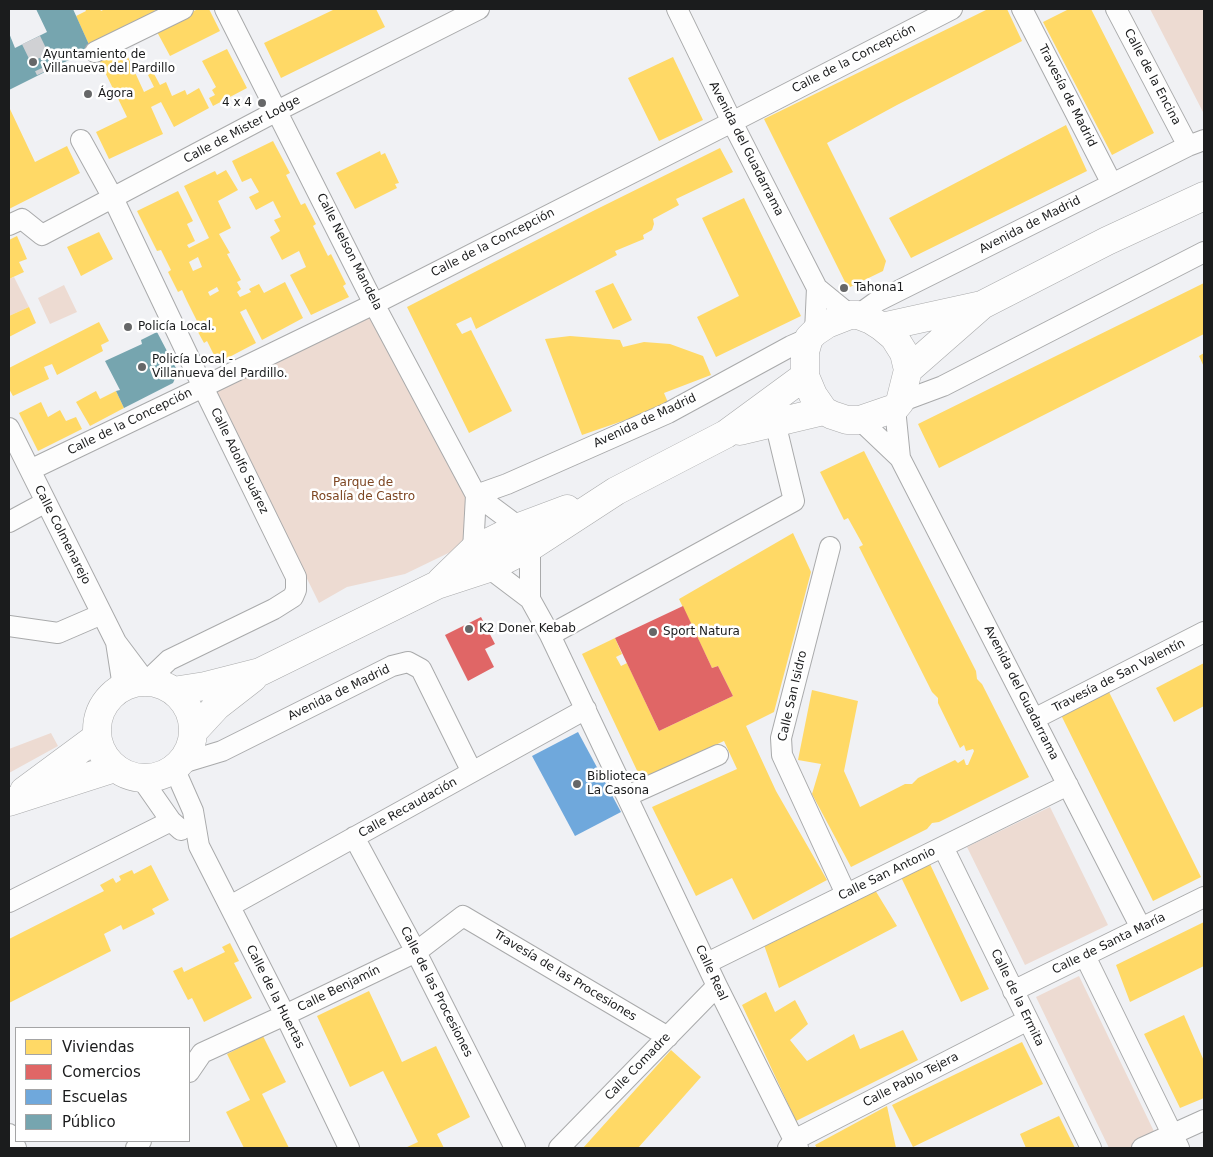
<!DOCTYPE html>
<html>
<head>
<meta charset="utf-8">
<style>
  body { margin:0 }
  #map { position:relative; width:1213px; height:1157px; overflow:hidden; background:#f0f1f4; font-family:"DejaVu Sans",sans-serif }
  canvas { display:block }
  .frame { position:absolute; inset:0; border:10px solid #1b1c1d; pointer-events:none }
  .legend { position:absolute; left:15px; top:1027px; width:175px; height:115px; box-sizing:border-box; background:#fff; border:1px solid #a4a4a5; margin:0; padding:6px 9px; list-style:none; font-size:15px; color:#1b1c1d }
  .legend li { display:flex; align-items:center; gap:10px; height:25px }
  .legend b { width:25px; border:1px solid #a4a4a5 }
</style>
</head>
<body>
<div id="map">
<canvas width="1213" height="1157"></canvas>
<div class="frame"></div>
<ul class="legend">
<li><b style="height:14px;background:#ffd966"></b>Viviendas</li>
<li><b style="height:14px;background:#e06666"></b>Comercios</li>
<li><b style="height:14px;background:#6fa8dc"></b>Escuelas</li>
<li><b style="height:14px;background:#76a5af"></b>Público</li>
</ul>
</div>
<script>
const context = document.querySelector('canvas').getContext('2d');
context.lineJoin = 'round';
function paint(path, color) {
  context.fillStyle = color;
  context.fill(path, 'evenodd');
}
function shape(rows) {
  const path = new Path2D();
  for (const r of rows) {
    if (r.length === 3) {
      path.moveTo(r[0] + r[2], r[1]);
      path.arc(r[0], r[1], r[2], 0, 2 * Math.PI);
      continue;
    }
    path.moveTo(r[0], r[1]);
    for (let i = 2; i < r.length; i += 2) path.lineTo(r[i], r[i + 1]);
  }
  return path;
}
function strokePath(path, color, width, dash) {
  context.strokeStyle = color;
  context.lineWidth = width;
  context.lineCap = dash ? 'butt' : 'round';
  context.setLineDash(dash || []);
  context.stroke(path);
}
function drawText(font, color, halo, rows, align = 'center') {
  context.font = font + ' "DejaVu Sans",sans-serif';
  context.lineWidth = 5;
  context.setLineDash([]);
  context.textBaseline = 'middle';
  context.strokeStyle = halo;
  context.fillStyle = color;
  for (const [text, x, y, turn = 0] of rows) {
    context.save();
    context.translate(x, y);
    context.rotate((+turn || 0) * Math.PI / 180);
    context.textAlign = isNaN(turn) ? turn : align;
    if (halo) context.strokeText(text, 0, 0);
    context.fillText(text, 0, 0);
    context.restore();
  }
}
paint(shape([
  [1150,9,1204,9,1204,111,1203,112],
  [14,277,29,307,9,316,9,279],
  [64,285,77,312,50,324,38,298],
  [370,313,467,492,465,545,405,574,347,587,319,603,215,392],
  [51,733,58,746,9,773,9,749],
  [1050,807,1108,925,1025,965,967,847],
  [1079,976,1162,1148,1109,1148,1036,997]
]), '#eddbd2');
paint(shape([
  [85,9,100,9,101,11,105,9,154,9,156,13,91,49,76,16,86,11],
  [198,9,209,9,220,31,170,56,156,30],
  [335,9,376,9,385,27,281,78,264,43],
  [988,9,1007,9,1022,41,897,105,827,143,886,261,883,271,848,288,764,119],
  [1069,9,1091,9,1154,133,1112,155,1043,22],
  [122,44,144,92,154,87,148,75,153,72,160,85,166,82,172,96,185,90,187,95,199,88,209,108,174,127,161,102,151,107,163,134,109,159,96,132,127,117,97,56],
  [227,49,247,88,213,106,209,98,215,95,212,90,216,87,202,61],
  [673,57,703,120,659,141,628,78],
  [9,107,35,162,67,146,80,173,9,209],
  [1066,125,1087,171,911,258,889,218],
  [273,141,290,173,286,175,301,205,305,203,316,224,313,226,328,256,331,254,346,284,343,286,349,297,311,315,290,275,306,267,299,251,282,260,270,237,280,231,274,220,281,217,273,201,256,210,249,197,259,192,251,178,242,182,232,161],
  [720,148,733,172,676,199,679,205,653,219,654,224,652,230,643,235,644,239,615,251,617,255,476,329,471,317,456,324,462,334,471,330,512,411,469,433,407,307,593,211],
  [380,151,381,155,385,153,399,183,395,184,397,188,355,209,336,173],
  [226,170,238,190,218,201,231,228,219,234,230,253,227,254,241,280,237,282,241,289,237,292,240,297,251,292,249,289,259,284,264,293,285,282,303,318,262,340,246,309,240,312,256,343,218,363,207,341,204,343,193,323,197,321,187,301,182,290,178,292,168,272,171,270,161,250,157,251,137,211,178,191,193,221,187,224,195,241,187,245,189,248,209,238,184,186,215,171,217,175],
  [198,257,202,267,193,271,189,262],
  [217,287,219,291,210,296,208,292],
  [744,198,801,316,716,357,697,317,739,296,702,218],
  [99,232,113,259,81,276,67,247],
  [17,236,27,259,19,262,24,272,9,279,9,240],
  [613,283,632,320,613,329,595,291],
  [1204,283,1204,334,939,468,918,424],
  [29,307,36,323,9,337,9,316],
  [99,322,109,341,101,345,103,351,57,375,52,364,44,367,49,379,13,396,9,389,9,368],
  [570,336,620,340,623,347,644,342,670,344,703,356,711,375,664,393,669,405,582,435,545,339],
  [1204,353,1204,367,1199,356],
  [96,391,100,399,116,391,124,408,90,426,76,402],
  [41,402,48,417,60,410,66,421,76,417,82,429,38,451,19,413],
  [864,451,976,671,977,679,982,684,1029,777,939,822,932,823,927,829,851,867,812,794,821,764,798,760,812,690,858,701,844,771,860,807,905,784,912,784,918,778,955,760,958,763,964,759,966,765,968,765,974,751,973,749,966,751,964,745,960,748,938,703,938,698,932,692,859,547,863,545,848,518,844,520,820,472],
  [793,533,811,572,774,712,746,726,776,791,827,880,753,920,732,878,696,896,652,807,737,769,724,741,641,779,582,654,615,638,622,654,616,657,621,666,627,663,659,731,733,696,718,666,712,668,679,599],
  [1204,663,1204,706,1174,722,1156,688],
  [1109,692,1201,877,1153,901,1061,715],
  [929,862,989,989,961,1002,900,875],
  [151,865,169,900,152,909,155,914,123,930,121,925,104,934,111,951,9,1003,9,939,104,891,100,885,113,878,116,883,121,880,119,876,132,870,134,874],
  [872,885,897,926,779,988,764,945],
  [1204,922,1204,966,1130,1002,1116,965],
  [230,943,239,961,234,963,252,998,204,1022,192,998,188,1000,173,971,182,967,184,972,225,952,222,947],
  [369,991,402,1062,436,1046,470,1117,437,1134,444,1148,405,1148,418,1142,383,1071,350,1087,317,1016],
  [766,992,775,1012,795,1000,808,1024,790,1040,807,1061,854,1034,860,1049,903,1030,918,1060,796,1121,742,1005],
  [1184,1015,1204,1061,1204,1098,1180,1108,1144,1034],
  [263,1036,286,1082,262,1094,289,1148,244,1148,226,1112,250,1100,227,1054,239,1048,236,1043],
  [1022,1042,1043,1084,913,1147,892,1105],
  [671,1050,701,1077,638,1148,583,1148],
  [887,1106,896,1148,817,1148,815,1145],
  [1059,1116,1075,1148,1026,1148,1020,1134]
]), '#ffd966');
paint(shape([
  [683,606,712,668,718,666,733,696,659,731,615,638],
  [481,617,495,644,485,649,494,667,468,681,445,635]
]), '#e06666');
paint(shape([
  [578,732,621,812,575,836,532,756]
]), '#6fa8dc');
paint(shape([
  [36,9,73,9,91,49,9,90,9,33,15,48,47,32],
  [157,332,178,372,173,383,124,408,116,391,120,390,105,361,142,344,141,340]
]), '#76a5af');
strokePath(shape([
  [31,40,46,71]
]), '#d0d1d4', 20, [20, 10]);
const street = shape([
  [225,9,374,304,476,495,519,527],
  [677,9,732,122,817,288,850,315],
  [1022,9,1112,184],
  [1116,9,1188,146],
  [95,52,183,9],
  [81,140,113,198,203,387,296,577,296,590,293,597,274,609,169,660,146,682,116,642,123,687],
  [9,225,22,219,42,235,277,111,479,9],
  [858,315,876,302,1188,146,1204,140],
  [815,332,817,288],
  [900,402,943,386,1204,252],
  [895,408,900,458,1141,928],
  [860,420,900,458],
  [9,428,116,642],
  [30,470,203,387,374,304,732,122,952,9],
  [476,495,507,484,668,413,791,346,809,338],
  [9,522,46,502],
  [530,547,530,599],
  [830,547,781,738,782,755,846,894],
  [473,550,476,495],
  [489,568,530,599,550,635,717,986,798,1148],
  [9,626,58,633,102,614],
  [550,635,794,501,775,422],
  [1034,719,1204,632],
  [179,764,222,751,392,666,408,662,421,669,472,772],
  [174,768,193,811,199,846,285,1015,349,1148],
  [141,778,171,821,181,830],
  [627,796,718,755],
  [354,837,416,952,515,1148],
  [943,847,1091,1148],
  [9,902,171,821],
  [230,906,586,709],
  [1085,956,1179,1148],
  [707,963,1068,785],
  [1013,991,1204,897],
  [189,1072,202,1053,285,1015,416,952,463,916,668,1037],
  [9,1134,16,1148],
  [136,1148,141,1141],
  [559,1148,717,986],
  [788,1148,794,1140,1028,1020],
  [1142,1148,1204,1120]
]);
const secondary = shape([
  [850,315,858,315,871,320,882,327,894,337,904,353,908,370,900,402,895,408,860,420,847,420,832,415,824,411,813,395,805,376,805,352,809,338,815,332,827,324,850,315],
  [882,327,982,305,1107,241,1204,196],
  [908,370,981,306],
  [740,431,824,411],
  [441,581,473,550,519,527,567,509],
  [145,730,48],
  [173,691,205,686,260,672,437,585,489,568,530,547,616,491,726,434,805,376],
  [193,732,217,706,253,678],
  [24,791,97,737],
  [9,802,115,768]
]);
strokePath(street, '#a9aaab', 22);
strokePath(secondary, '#a9aaab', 29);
strokePath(street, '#fdfdfd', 20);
strokePath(secondary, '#fdfdfd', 28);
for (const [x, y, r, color] of [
  [33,62,5,"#666768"],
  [88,94,5,"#666768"],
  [262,103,5,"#666768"],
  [844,288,5,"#666768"],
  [128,327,5,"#666768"],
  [142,367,5,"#666768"],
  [469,629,5,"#666768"],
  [653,632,5,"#666768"],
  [577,784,5,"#666768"]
]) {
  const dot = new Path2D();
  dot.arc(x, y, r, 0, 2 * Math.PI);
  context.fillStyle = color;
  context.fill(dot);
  strokePath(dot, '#fff', 2);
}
drawText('12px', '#1b1c1d', '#fff', [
  ["Ayuntamiento de",43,55],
  ["Villanueva del Pardillo",43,69],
  ["Ágora",98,94],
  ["4 x 4",252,103,"right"],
  ["Tahona1",854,288],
  ["Policía Local.",138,327],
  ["Policía Local -",152,360],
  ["Villanueva del Pardillo.",152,374],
  ["K2 Doner Kebab",479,629],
  ["Sport Natura",663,632],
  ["Biblioteca",587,777],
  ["La Casona",587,791]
], 'left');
drawText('12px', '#1b1c1d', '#fff', [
  ["Calle de la Concepción",854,59,-27],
  ["Calle de la Encina",1152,77,62],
  ["Travesía de Madrid",1067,96,63],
  ["Calle de Mister Lodge",242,130,-28],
  ["Avenida del Guadarrama",746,149,63],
  ["Avenida de Madrid",1030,225,-27],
  ["Calle de la Concepción",493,243,-27],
  ["Calle Nelson Mandela",349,252,63],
  ["Avenida de Madrid",645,421,-25],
  ["Calle de la Concepción",130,422,-26],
  ["Calle Adolfo Suárez",239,461,64],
  ["Calle Colmenarejo",62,535,63],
  ["Travesía de San Valentín",1119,676,-27],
  ["Avenida de Madrid",339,693,-26],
  ["Avenida del Guadarrama",1021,693,63],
  ["Calle San Isidro",793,696,-77],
  ["Calle Recaudación",408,808,-29],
  ["Calle San Antonio",887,874,-26],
  ["Calle de Santa María",1109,944,-26],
  ["Calle Real",711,973,65],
  ["Travesía de las Procesiones",565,976,31],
  ["Calle Benjamín",339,989,-26],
  ["Calle de las Procesiones",436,992,63],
  ["Calle de la Huertas",275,997,63],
  ["Calle de la Ermita",1017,998,64],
  ["Calle Comadre",638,1067,-46],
  ["Calle Pablo Tejera",911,1080,-27]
]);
drawText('12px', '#7d4622', '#fff', [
  ["Parque de",363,483],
  ["Rosalía de Castro",363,497]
]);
</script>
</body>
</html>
